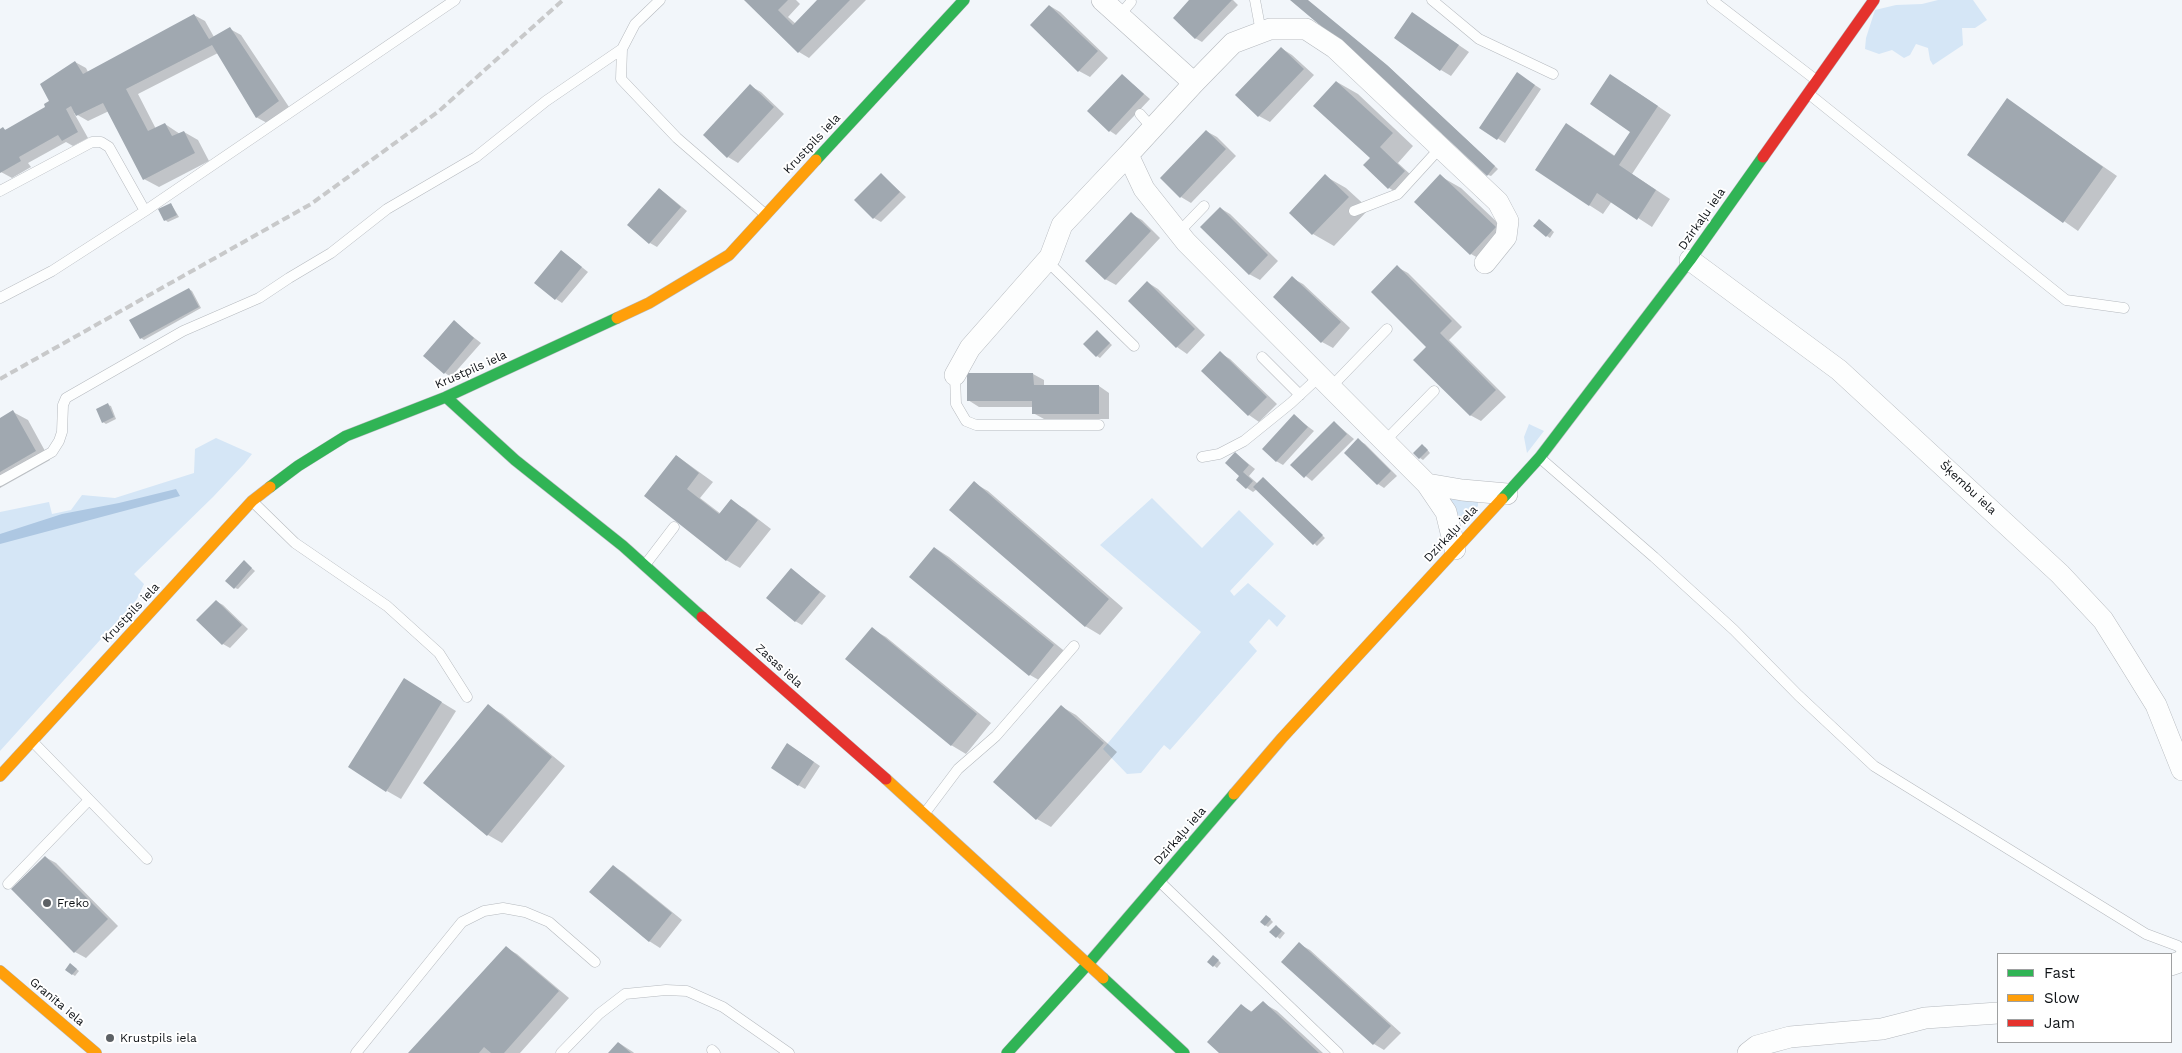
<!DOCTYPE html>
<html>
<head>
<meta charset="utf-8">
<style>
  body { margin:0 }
  #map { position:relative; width:2182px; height:1053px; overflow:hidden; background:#f2f6fa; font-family:"Work Sans",sans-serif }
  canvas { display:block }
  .legend { position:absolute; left:1997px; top:953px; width:175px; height:90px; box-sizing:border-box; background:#fff; border:1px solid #9ea0a1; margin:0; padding:6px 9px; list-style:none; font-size:15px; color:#0d1115 }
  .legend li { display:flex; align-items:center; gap:10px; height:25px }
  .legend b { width:25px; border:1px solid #9ea0a1 }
</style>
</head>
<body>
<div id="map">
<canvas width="2182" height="1053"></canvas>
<ul class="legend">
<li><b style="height:6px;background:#30b455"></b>Fast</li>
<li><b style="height:6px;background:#ff9f0a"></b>Slow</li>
<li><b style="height:6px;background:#e5322d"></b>Jam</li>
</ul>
</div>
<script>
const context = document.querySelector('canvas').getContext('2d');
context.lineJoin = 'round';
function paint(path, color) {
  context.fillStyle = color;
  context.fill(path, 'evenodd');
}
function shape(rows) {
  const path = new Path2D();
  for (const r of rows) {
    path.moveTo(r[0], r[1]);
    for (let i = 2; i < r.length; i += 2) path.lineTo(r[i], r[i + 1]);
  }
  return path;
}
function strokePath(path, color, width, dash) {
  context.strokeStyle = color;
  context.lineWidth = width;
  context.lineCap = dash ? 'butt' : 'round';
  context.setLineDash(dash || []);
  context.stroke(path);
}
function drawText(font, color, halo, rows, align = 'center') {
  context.font = font + ' "Work Sans",sans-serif';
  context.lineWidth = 4;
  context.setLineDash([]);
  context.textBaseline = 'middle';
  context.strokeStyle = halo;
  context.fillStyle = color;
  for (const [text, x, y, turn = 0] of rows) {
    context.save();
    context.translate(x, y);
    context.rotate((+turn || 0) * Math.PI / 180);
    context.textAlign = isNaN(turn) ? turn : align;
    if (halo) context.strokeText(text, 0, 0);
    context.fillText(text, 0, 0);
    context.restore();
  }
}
paint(shape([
  [1938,0,1973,0,1987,20,1975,28,1962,28,1963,45,1933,65,1930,60,1928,48,1916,44,1910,55,1904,58,1892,50,1879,54,1865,49,1866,38,1875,10,1896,5,1922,4],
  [1529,424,1544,431,1527,453,1524,437],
  [216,438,252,454,244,464,213,497,134,574,144,584,137,599,0,751,0,512,49,502,52,514,71,510,82,495,115,498,194,473,195,449],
  [1441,493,1478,499,1478,506,1468,516,1460,517],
  [1152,498,1202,548,1239,510,1274,544,1230,591,1234,596,1248,583,1286,616,1277,627,1269,619,1249,642,1257,651,1170,750,1164,745,1141,773,1127,774,1103,749,1201,632,1100,545]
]), '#d5e6f6');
paint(shape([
  [176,489,180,496,0,544,0,534,62,514,119,503]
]), '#adc7e2');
paint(shape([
  [745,0,796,0,800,4,788,17,796,24,819,0,866,0,809,58,799,52],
  [1191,0,1233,0,1238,5,1202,42,1195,38],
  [1292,0,1307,0,1390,68,1498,169,1491,176,1488,175,1379,73],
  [1050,6,1060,12,1108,58,1090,77,1079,71],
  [1413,14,1469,52,1451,76,1441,70],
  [194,15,205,21,214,37,230,29,241,35,289,107,267,123,256,117,218,53,138,94,156,129,165,124,180,134,184,132,198,140,209,161,159,187,144,179,109,111,88,121,74,113,88,138,73,146,66,142,28,163,31,167,12,178,1,172,0,130,3,129,6,130,47,108,75,62,86,68,88,72],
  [1281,48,1292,55,1314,75,1270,122,1259,116,1237,95],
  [1122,75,1150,99,1116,135,1110,131],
  [1524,78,1541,89,1505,143,1481,128],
  [1337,82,1358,94,1413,146,1398,163,1411,175,1396,192,1389,188,1371,158],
  [1625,84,1671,115,1632,174,1670,199,1652,227,1612,201,1603,214,1589,205,1581,133,1615,156,1632,131],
  [750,86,761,92,784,114,738,163,728,157],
  [2007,100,2117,176,2078,231,1968,154],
  [1206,131,1217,137,1236,156,1191,203,1181,197],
  [881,174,906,197,881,222,874,218,856,200],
  [1325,176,1346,188,1369,209,1334,246,1313,234,1291,213],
  [1440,176,1461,188,1516,240,1492,266,1471,254],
  [660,189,687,211,657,247,650,243],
  [171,204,179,217,168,222,165,220],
  [1220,208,1230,214,1278,261,1260,280,1249,274],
  [1131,214,1142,220,1160,238,1116,285,1105,279],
  [1542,222,1554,232,1550,238,1547,236],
  [568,256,588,272,562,303,556,299],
  [1397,267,1408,273,1462,327,1449,340,1506,397,1481,421,1470,415,1428,347],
  [1292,278,1303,284,1350,328,1333,348,1322,342],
  [1147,282,1158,289,1205,335,1187,354,1177,347],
  [189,289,192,291,201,308,144,340,141,338],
  [454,322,481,343,451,377,445,373],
  [1100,334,1112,345,1100,358,1097,356],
  [1220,353,1230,359,1277,404,1259,422,1249,415,1202,371],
  [1033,374,1044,380,1044,386,1099,386,1109,393,1109,419,1044,419,1033,413,1033,407,979,407,968,400],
  [108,405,111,406,116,419,106,424,103,422],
  [13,412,28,420,50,460,0,488,0,419],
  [1294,416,1314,431,1283,465,1276,461],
  [1334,422,1354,439,1312,481,1292,465],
  [1358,440,1365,444,1397,476,1384,488,1378,484,1345,453],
  [1425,447,1430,453,1423,460,1420,458],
  [1235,453,1255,469,1249,476,1258,484,1266,481,1325,538,1317,546,1257,489,1253,492,1247,488,1241,476],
  [677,456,713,482,700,498,721,514,731,501,745,509,771,529,740,568,726,560,645,496],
  [974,483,988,491,1123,608,1100,635,1085,626],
  [935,548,949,557,1068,654,1044,683,1030,675],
  [247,564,255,571,238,589,235,588],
  [792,570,826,596,802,625,795,621],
  [216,601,223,605,248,629,230,648,223,644],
  [872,629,886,637,991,723,966,754,951,745],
  [418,688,456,711,401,799,387,791],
  [488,706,502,714,565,766,502,843,488,835],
  [1062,707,1076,715,1117,752,1051,827,1037,819],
  [795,749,820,766,805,789,798,785],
  [45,857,56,863,118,926,86,958,75,952],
  [614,867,624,873,682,920,660,948,649,941],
  [1269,918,1273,922,1268,927,1265,925],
  [1279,928,1285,933,1280,939,1271,932],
  [1299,944,1310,950,1401,1033,1384,1050,1374,1044],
  [506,948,517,954,569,998,520,1053,409,1053],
  [1216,958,1221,963,1217,968,1209,962],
  [73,966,79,971,75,976,72,974],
  [1263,1003,1277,1011,1323,1053,1221,1053,1241,1006,1253,1012],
  [619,1043,633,1052,634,1053,610,1053]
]), '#0003');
paint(shape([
  [744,0,788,0,778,10,793,25,817,0,850,0,798,53],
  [1189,0,1232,0,1195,39,1173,18],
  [1290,0,1308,0,1387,65,1495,166,1487,176,1378,74],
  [1049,5,1098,51,1078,72,1030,25],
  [1412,12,1459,45,1440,71,1394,38],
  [194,14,209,39,230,27,279,101,256,118,212,45,126,89,148,131,165,123,172,136,184,131,195,153,143,180,103,103,76,116,71,106,66,109,78,132,62,141,58,135,19,157,21,161,0,173,0,129,3,127,5,130,45,107,44,104,49,101,40,84,75,61,83,74],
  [1281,47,1304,69,1258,117,1235,95],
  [1517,72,1535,85,1497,140,1479,128],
  [1122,74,1144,94,1109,132,1087,111],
  [1610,74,1658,106,1619,165,1656,190,1637,220,1597,193,1589,206,1535,170,1566,123,1614,156,1630,132,1590,104],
  [1336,81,1393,133,1380,147,1405,171,1388,189,1363,165,1370,158,1313,106],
  [750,84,774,107,727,158,703,135],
  [2007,98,2103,167,2063,223,1967,155],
  [1206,130,1226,149,1180,198,1160,178],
  [881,173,900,192,873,219,854,200],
  [1325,174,1349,197,1312,235,1289,213],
  [1440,174,1496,227,1470,255,1414,202],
  [659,188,681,207,649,244,627,225],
  [171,203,177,215,164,221,158,209],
  [1220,207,1268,255,1249,275,1200,227],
  [1131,212,1151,231,1105,280,1085,261],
  [1539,219,1552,230,1546,237,1533,226],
  [561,250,582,267,555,300,534,283],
  [1397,265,1452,321,1440,333,1496,390,1470,416,1413,360,1426,347,1371,292],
  [1292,276,1341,322,1321,343,1273,297],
  [1147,281,1195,329,1176,348,1128,301],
  [189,288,199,307,140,339,129,320],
  [454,320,474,338,444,374,423,356],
  [1097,330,1110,343,1096,357,1083,344],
  [1220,351,1267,397,1248,416,1201,371],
  [967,373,1033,373,1034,385,1099,385,1099,414,1032,414,1032,401,967,401],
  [108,403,114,417,102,423,96,409],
  [13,410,36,451,0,472,0,418],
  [1294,414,1308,427,1276,462,1262,449],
  [1334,421,1347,434,1304,478,1290,465],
  [1358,438,1391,471,1377,485,1344,453],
  [1422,444,1428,450,1419,459,1413,453],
  [1235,452,1249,465,1243,472,1253,481,1246,489,1236,480,1239,476,1225,463],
  [676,455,699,473,687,489,719,514,731,499,758,520,726,561,644,496],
  [1263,477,1323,535,1313,545,1253,487],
  [974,481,1109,599,1085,627,949,510],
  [934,547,1054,645,1029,676,909,577],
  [244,560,252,568,234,589,225,581],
  [791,568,820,592,795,622,766,598],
  [216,600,242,625,222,645,196,620],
  [872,627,977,714,951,746,845,659],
  [404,678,442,702,386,792,348,767],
  [488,704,552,757,487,836,423,783],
  [1061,705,1104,743,1036,820,993,782],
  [787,743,814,762,798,786,771,768],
  [45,856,108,919,74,953,11,889],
  [613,865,672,913,649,942,589,892],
  [1266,915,1271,919,1265,926,1260,922],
  [1276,925,1282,931,1276,938,1269,932],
  [1299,942,1391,1026,1373,1045,1281,962],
  [506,946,559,991,504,1053,491,1053,484,1047,479,1053,408,1053],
  [1213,955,1219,960,1213,967,1207,962],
  [70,963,77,969,72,975,65,970],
  [1263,1001,1319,1053,1219,1053,1207,1042,1241,1004,1251,1012],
  [618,1042,631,1053,608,1053]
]), '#a0a8b0');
const lane = shape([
  [660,0,635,24,622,49,621,79,677,138,766,215],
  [1255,0,1261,32],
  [1432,0,1479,39,1553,74],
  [1712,0,1816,80],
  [1119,16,1131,2],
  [1809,94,2066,300,2124,308],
  [1140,114,1152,128],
  [0,191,92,142,101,142,109,147,145,211],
  [1354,211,1398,194,1440,148],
  [1179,232,1204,206],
  [1047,261,1134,346],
  [0,298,52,271,145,211,455,0],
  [1262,357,1300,395],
  [955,375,956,404,966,421,976,425,1099,425],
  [1331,387,1387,329],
  [1385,441,1434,391],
  [1202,457,1219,454,1244,441,1291,403,1320,376],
  [1540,458,1654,557,1734,630,1798,695,1874,766,2146,934,2178,946,2182,951],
  [0,481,52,452,59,441,62,432,63,405,66,398,183,331,259,298,289,278,331,253,387,209,476,157,546,101,622,49],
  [253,502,295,543,387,606,439,653,467,697],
  [645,565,674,527],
  [33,742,147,859],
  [925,813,958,769,996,736,1074,646],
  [1160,882,1338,1053],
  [8,884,88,801],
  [712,1050,715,1053],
  [356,1053,462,922,484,911,503,908,525,912,549,922,595,962],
  [561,1053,599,1014,625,994,666,990,687,991,723,1007,789,1053]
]);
const street = shape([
  [1102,0,1194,83,1128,155,1144,189,1186,242,1427,484,1446,512,1455,549],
  [1194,83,1233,43,1270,29,1306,29,1335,48,1498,202,1508,221,1506,237,1485,263],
  [1690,260,1839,370,2060,574,2103,620,2125,655,2156,705,2182,770],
  [955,375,970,348,1050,257,1062,225,1128,155],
  [1427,484,1462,490,1507,494],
  [2171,965,2182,961],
  [1748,1053,1757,1046,1790,1037,1882,1029,1925,1018,1998,1013]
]);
const fast = shape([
  [816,160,964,0],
  [446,397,515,460,623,546,702,617],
  [270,487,298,466,346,436,446,397,617,318],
  [1502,499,1540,457,1690,260,1763,157],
  [1103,978,1184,1053],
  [1007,1053,1088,964,1234,794]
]);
const slow = shape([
  [617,318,649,303,729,255,816,160],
  [0,776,252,501,270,487],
  [886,779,1103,978],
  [1234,794,1282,738,1502,499],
  [0,971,96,1053]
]);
const jam = shape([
  [1763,157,1874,0],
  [702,617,886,779]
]);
strokePath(lane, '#b5b9be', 11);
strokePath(street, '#b5b9be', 22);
strokePath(fast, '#b5b9be', 12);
strokePath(slow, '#b5b9be', 12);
strokePath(jam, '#b5b9be', 12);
strokePath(lane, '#fdfefe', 10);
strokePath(street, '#fdfefe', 21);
strokePath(fast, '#30b455', 11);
strokePath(slow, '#ff9f0a', 11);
strokePath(jam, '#e5322d', 11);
strokePath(shape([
  [0,379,311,204,439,111,563,0]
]), '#c8c9ca', 4, [8, 4]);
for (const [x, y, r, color] of [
  [47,903,5,"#5d6165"],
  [110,1038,5,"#5d6165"]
]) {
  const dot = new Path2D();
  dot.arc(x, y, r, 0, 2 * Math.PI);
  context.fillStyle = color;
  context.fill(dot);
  strokePath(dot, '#fff', 2);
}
drawText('12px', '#0d1115', '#fff', [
  ["Krustpils iela",812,144,-47],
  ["Dzirkaļu iela",1702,219,-55],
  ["Krustpils iela",471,370,-24],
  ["Šķembu iela",1968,488,43],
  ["Dzirkaļu iela",1451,534,-47],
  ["Krustpils iela",131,613,-47],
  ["Zasas iela",779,666,42],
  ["Dzirkaļu iela",1180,836,-49],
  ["Granīta iela",57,1002,40]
]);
drawText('12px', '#0d1115', '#fff', [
  ["Freko",57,903],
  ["Krustpils iela",120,1038]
], 'left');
</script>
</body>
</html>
